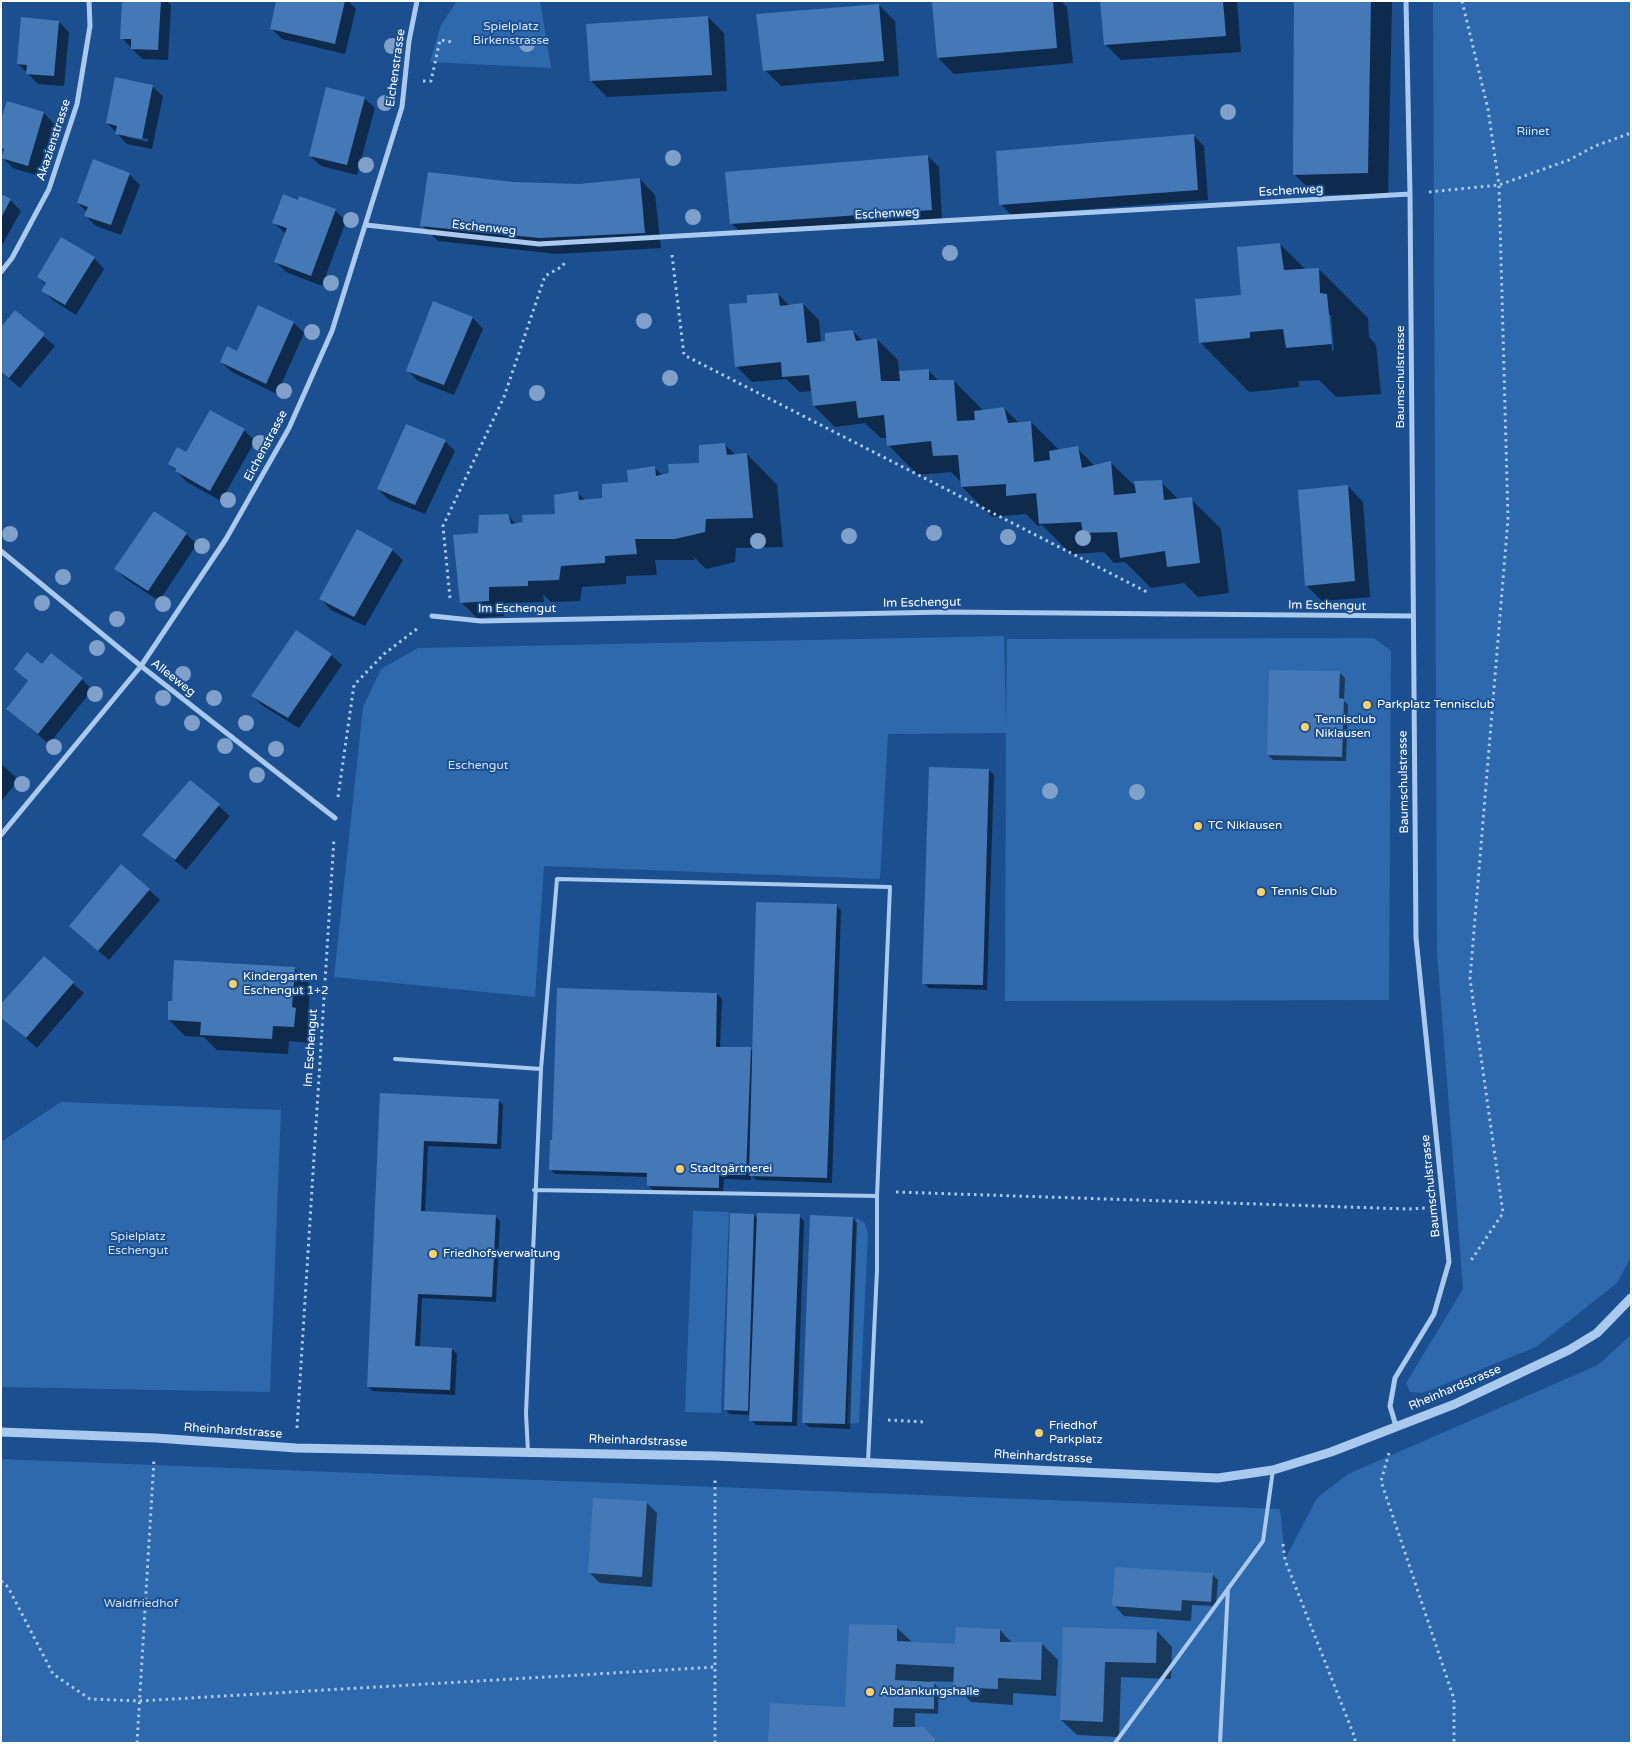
<!DOCTYPE html>
<html>
<head>
<meta charset="utf-8">
<style>
  body { margin:0 }
  #map { position:relative; width:1632px; height:1744px; overflow:hidden; background:#1b4f8f; font-family:"Varela Round",sans-serif }
  canvas { display:block }
  .frame { position:absolute; inset:0; border:2px solid #fff; pointer-events:none }
</style>
</head>
<body>
<div id="map">
<canvas width="1632" height="1744"></canvas>
<div class="frame"></div>
</div>
<script>
const context = document.querySelector('canvas').getContext('2d');
context.lineJoin = 'round';
function paint(path, color) {
  context.fillStyle = color;
  context.fill(path, 'evenodd');
}
function shape(rows) {
  const path = new Path2D();
  for (const r of rows) {
    path.moveTo(r[0], r[1]);
    for (let i = 2; i < r.length; i += 2) path.lineTo(r[i], r[i + 1]);
  }
  return path;
}
function strokePath(path, color, width, dash) {
  context.strokeStyle = color;
  context.lineWidth = width;
  context.lineCap = dash ? 'butt' : 'round';
  context.setLineDash(dash || []);
  context.stroke(path);
}
function drawText(font, color, halo, rows, align = 'center') {
  context.font = font + ' "Varela Round",sans-serif';
  context.lineWidth = 4;
  context.setLineDash([]);
  context.textBaseline = 'middle';
  context.strokeStyle = halo;
  context.fillStyle = color;
  for (const [text, x, y, turn = 0] of rows) {
    context.save();
    context.translate(x, y);
    context.rotate((+turn || 0) * Math.PI / 180);
    context.textAlign = isNaN(turn) ? turn : align;
    if (halo) context.strokeText(text, 0, 0);
    context.fillText(text, 0, 0);
    context.restore();
  }
}
paint(shape([
  [457,1,540,1,551,68,430,62,441,25],
  [1433,1,1631,1,1631,1257,1617,1283,1536,1347,1423,1393,1410,1392,1406,1383,1463,1289,1437,952],
  [1004,636,1006,727,1007,639,1374,638,1391,651,1389,1000,1005,1001,1006,733,888,734,880,879,544,866,535,997,334,977,363,707,381,669,418,648],
  [61,1102,281,1110,270,1392,1,1387,1,1142],
  [693,1211,729,1212,721,1413,685,1412],
  [856,1218,864,1222,868,1233,859,1423,847,1424],
  [1631,1335,1631,1743,1,1743,1,1459,1280,1509,1285,1559,1317,1498,1348,1474,1598,1365]
]), '#2e69ad');
paint(shape([
  [123,1,167,1,171,5,168,60,142,59,122,38],
  [277,1,348,1,356,9,345,54,282,39,271,28],
  [955,1,1061,1,1067,7,1073,63,954,74,938,58],
  [1101,1,1237,1,1241,52,1121,60,1105,44],
  [1295,1,1392,1,1388,194,1315,195,1294,174],
  [879,5,895,21,899,76,781,86,765,70],
  [708,17,724,33,727,91,607,97,591,81],
  [59,22,69,32,64,86,38,84,18,64],
  [152,86,163,96,152,149,127,144,107,123],
  [123,134,148,139,148,142,127,137],
  [364,98,375,108,357,175,321,166,310,156],
  [8,103,44,113,54,124,39,176,13,168,3,158,1,123],
  [1193,135,1204,146,1208,200,1011,215,1001,204],
  [928,156,939,167,942,220,742,234,731,223],
  [129,174,140,185,121,235,96,226,86,216,87,212,78,203],
  [640,179,655,195,661,248,557,254,438,241,422,225,513,183,580,185],
  [1,195,10,200,21,211,1,247],
  [298,201,335,210,346,221,322,286,286,272,276,262,286,234,274,223],
  [1280,244,1306,270,1319,269,1368,318,1369,337,1376,345,1381,394,1336,397,1319,380,1299,381,1299,387,1249,392,1200,342,1242,297],
  [1328,313,1331,316,1334,350,1332,351],
  [94,258,104,269,76,315,54,301,43,291,46,285,38,277],
  [778,294,790,306,803,304,819,320,821,343,853,331,863,341,877,339,898,360,899,372,928,370,939,381,954,381,984,411,1004,408,1019,423,1031,422,1060,451,1077,448,1095,466,1110,462,1137,488,1161,482,1179,500,1191,499,1221,529,1229,593,1198,597,1184,583,1151,588,1125,562,1114,563,1104,552,1071,554,1042,525,1038,526,1026,514,992,517,962,487,962,483,951,472,918,475,888,445,887,438,881,438,865,423,835,427,814,406,813,391,800,392,786,379,752,382,736,366,748,304],
  [434,303,473,318,483,329,454,395,418,381,407,370],
  [15,312,55,346,20,388,1,372],
  [294,323,304,333,277,394,232,372,221,362],
  [211,411,244,430,255,441,221,501,187,482,169,464,187,454],
  [445,441,455,451,425,514,389,500,378,489],
  [724,444,736,455,747,454,777,485,783,547,736,548,735,562,706,569,693,556,695,560,655,560,657,575,626,576,626,584,582,587,580,601,551,602,543,594,544,602,505,603,504,616,477,618,461,602,479,534,507,515,517,525,556,515,578,493,586,501,603,499,655,468,663,476,700,464],
  [1348,486,1363,502,1370,597,1322,601,1306,585],
  [186,534,197,544,159,601,126,579,116,569],
  [392,550,403,560,365,626,331,610,321,599],
  [331,655,342,665,299,728,263,706,252,696],
  [42,666,82,679,92,690,49,744,8,709,29,682,15,669],
  [1340,673,1345,678,1344,701,1348,705,1346,761,1273,760,1268,755],
  [1,764,19,780,1,801],
  [989,770,994,775,987,990,929,988,924,983],
  [190,781,230,816,186,870,144,835],
  [149,890,160,900,109,960,81,936],
  [836,905,841,910,832,1183,756,1180,751,1175,751,1180,724,1179,723,1192,653,1190,648,1185,648,1177,555,1174,550,1169,717,994,722,999,720,1048,750,1049,754,1052],
  [44,958,84,993,37,1048,7,1022],
  [294,968,310,984,308,1022,311,1025,310,1043,289,1041,288,1054,217,1050,204,1037,185,1036,169,1020],
  [381,1095,498,1100,503,1105,501,1149,428,1146,425,1213,495,1216,500,1221,496,1302,422,1298,420,1347,452,1349,457,1354,455,1395,373,1391,368,1387],
  [754,1215,758,1219,799,1216,804,1221,797,1426,756,1425,751,1420,751,1415,730,1414,725,1409],
  [852,1218,857,1223,850,1429,809,1427,804,1422],
  [646,1502,657,1513,652,1587,600,1583,590,1573],
  [1213,1575,1218,1580,1216,1606,1192,1605,1191,1621,1124,1616,1114,1605],
  [896,1627,913,1643,956,1645,1000,1630,1012,1643,1042,1644,1058,1660,1056,1696,1013,1693,1013,1705,971,1702,955,1686,955,1682,931,1681,939,1688,938,1714,915,1713,915,1728,923,1728,937,1743,769,1743,846,1709],
  [1064,1629,1157,1631,1172,1647,1171,1679,1121,1677,1119,1737,1077,1735,1061,1720]
]), '#0007');
paint(shape([
  [122,1,161,1,158,50,131,49,131,39,120,39],
  [276,1,345,1,335,44,270,29],
  [943,1,1053,1,1057,48,937,58,932,2],
  [1100,1,1223,1,1226,36,1104,45],
  [1294,1,1371,1,1368,173,1293,175],
  [879,4,884,61,763,71,756,14],
  [708,16,712,75,590,81,586,24],
  [21,17,59,21,54,76,26,74,27,65,17,64],
  [115,77,153,85,142,139,115,134,117,126,106,123],
  [326,87,365,97,347,165,309,156],
  [7,101,44,112,28,166,1,158,4,149,1,148,1,119],
  [1194,134,1198,190,999,205,996,151],
  [928,155,932,210,730,224,725,172],
  [93,159,130,173,111,225,84,216,88,207,77,203],
  [428,172,513,182,579,184,640,178,645,233,540,238,420,226],
  [1,194,11,199,1,218],
  [283,194,298,200,299,196,336,209,311,276,274,262,287,228,272,223],
  [61,237,95,257,65,305,41,291,46,283,37,277],
  [1280,243,1284,270,1319,268,1320,293,1327,294,1332,344,1286,348,1283,329,1250,332,1250,338,1199,343,1195,299,1241,295,1237,247],
  [778,293,780,306,803,303,807,343,825,341,825,333,853,330,856,341,877,338,881,381,900,381,899,371,929,369,929,380,954,380,957,421,975,420,974,411,1004,407,1008,423,1031,421,1034,462,1050,460,1049,451,1078,446,1082,468,1111,461,1114,495,1136,493,1134,481,1162,480,1164,500,1192,497,1200,563,1167,567,1165,551,1120,558,1117,532,1083,533,1081,522,1039,524,1036,493,1006,496,1006,484,961,487,958,455,933,456,931,441,887,446,884,415,858,418,856,401,813,406,809,375,782,377,781,362,735,367,729,304,747,303,747,295],
  [433,301,473,317,444,385,406,371],
  [258,305,294,322,266,384,220,362,227,346,237,351],
  [15,310,45,334,9,378,1,372,1,327],
  [210,410,245,429,210,491,175,471,176,469,168,464,177,447,186,452],
  [406,424,446,440,415,505,377,489],
  [725,443,727,455,747,453,753,518,706,519,705,532,675,539,635,539,637,554,605,556,605,563,561,566,559,580,528,581,528,586,489,587,489,601,460,603,453,535,478,533,479,515,508,514,511,524,523,522,522,515,555,514,554,495,578,491,579,500,602,498,602,484,628,482,627,470,655,466,656,476,669,473,668,464,699,463,699,445],
  [1348,485,1355,581,1305,586,1298,490],
  [154,511,187,533,148,591,114,569],
  [357,529,393,549,354,617,319,599],
  [296,630,332,654,288,718,251,696],
  [27,652,42,664,51,653,83,678,38,734,6,709,28,681,14,669],
  [1269,670,1340,671,1339,698,1344,699,1342,757,1267,755],
  [929,767,989,769,983,985,922,984],
  [190,780,220,804,175,860,142,835],
  [121,864,150,889,98,951,69,926],
  [756,902,837,904,827,1178,749,1176],
  [44,956,74,982,26,1038,1,1018,1,1004],
  [174,960,295,967,292,1007,296,1008,294,1027,273,1026,272,1039,200,1035,201,1022,168,1020,168,1001,172,1001],
  [557,988,717,993,716,1047,751,1047,746,1175,719,1175,719,1188,647,1186,647,1173,549,1170,550,1140,552,1140],
  [380,1093,499,1099,497,1144,424,1141,421,1211,496,1215,492,1297,418,1294,415,1346,452,1348,450,1390,367,1387],
  [730,1213,754,1214,748,1411,724,1410],
  [757,1213,800,1214,792,1422,749,1421],
  [810,1215,853,1217,845,1424,802,1423],
  [593,1498,647,1501,642,1577,588,1573],
  [1115,1567,1213,1573,1211,1602,1182,1600,1181,1611,1112,1606],
  [849,1624,897,1625,897,1641,955,1644,956,1627,1000,1629,1000,1642,1042,1642,1041,1680,998,1678,998,1689,953,1687,954,1667,896,1664,895,1680,934,1682,934,1709,894,1708,893,1727,924,1727,935,1739,935,1743,768,1743,770,1703,845,1707],
  [1063,1627,1157,1630,1156,1663,1105,1662,1103,1722,1060,1720]
]), '#4478b7');
strokePath(shape([
  [1462,1,1488,109,1499,185,1508,519,1470,979,1503,1213,1470,1262],
  [423,81,431,81,440,40,452,42],
  [1429,192,1499,185,1569,160,1595,146,1631,133],
  [672,255,684,355,1147,592],
  [450,598,443,526,504,397,545,276,563,266,565,261],
  [338,797,354,685,384,654,418,628],
  [896,1192,1408,1209,1425,1208],
  [888,1420,925,1422],
  [297,1428,334,838],
  [1389,1453,1381,1481,1454,1699,1454,1743],
  [1283,1544,1285,1560,1355,1738,1355,1743],
  [1,1581,8,1587,53,1674,90,1699,139,1701,715,1667],
  [137,1743,154,1459],
  [715,1743,715,1477]
]), '#a9c9ee', 3, [2.5, 4]);
strokePath(shape([
  [395,1059,541,1069,526,1413,528,1452],
  [541,1069,557,879,890,887,877,1196,877,1270,868,1462],
  [534,1190,877,1196],
  [1115,1743,1263,1541,1273,1470],
  [1220,1743,1228,1588]
]), '#a9c9ee', 4);
strokePath(shape([
  [366,225,539,244,1410,194],
  [1,272,12,258,49,189,77,104,90,26,89,1],
  [1,551,141,666,335,818],
  [432,616,481,621,947,612,1412,616],
  [1,835,141,666,226,539,289,428,332,331,402,107,409,41,417,1],
  [1396,1426,1390,1406,1395,1378,1434,1314,1449,1262,1416,938,1410,194,1406,1]
]), '#a9c9ee', 5);
strokePath(shape([
  [1,1432,156,1438,296,1448,715,1456,1218,1478,1273,1470,1331,1452,1455,1404,1569,1350,1597,1333,1631,1298]
]), '#a9c9ee', 9);
context.fillStyle = '#7ea0ca';
for (const [x, y] of [
  [527,44],
  [392,46],
  [385,103],
  [1228,112],
  [673,158],
  [366,165],
  [693,217],
  [351,220],
  [950,253],
  [331,283],
  [644,321],
  [312,332],
  [670,378],
  [284,391],
  [537,393],
  [260,443],
  [228,500],
  [934,533],
  [10,534],
  [849,536],
  [1008,537],
  [1083,538],
  [758,541],
  [202,546],
  [63,577],
  [42,603],
  [163,604],
  [117,619],
  [97,648],
  [183,674],
  [95,694],
  [163,698],
  [214,698],
  [192,723],
  [246,723],
  [225,746],
  [54,747],
  [276,749],
  [257,775],
  [22,784],
  [1050,791],
  [1137,792]
]) {
  context.beginPath();
  context.arc(x, y, 8, 0, 2 * Math.PI);
  context.fill();
}
for (const [x, y, r, color] of [
  [1367,705,5,"#ffd166"],
  [1305,727,5,"#ffd166"],
  [1198,826,5,"#ffd166"],
  [1261,892,5,"#ffd166"],
  [233,984,5,"#ffd166"],
  [680,1169,5,"#ffd166"],
  [433,1254,5,"#ffd166"],
  [1039,1433,5,"#ffd166"],
  [870,1692,5,"#ffd166"]
]) {
  const dot = new Path2D();
  dot.arc(x, y, r, 0, 2 * Math.PI);
  context.fillStyle = color;
  context.fill(dot);
  strokePath(dot, '#1b4f8f', 2);
}
drawText('12px', '#cfe3fa', '#1b4f8f', [
  ["Spielplatz",511,27],
  ["Birkenstrasse",511,41],
  ["Riinet",1533,132],
  ["Eschengut",478,766],
  ["Spielplatz",138,1237],
  ["Eschengut",138,1251],
  ["Waldfriedhof",141,1604]
]);
drawText('12px', '#fff', '#1b4f8f', [
  ["Eichenstrasse",396,68,-82],
  ["Akazienstrasse",54,140,-72],
  ["Eschenweg",1291,191,-3],
  ["Eschenweg",887,214,-3],
  ["Eschenweg",484,228,6],
  ["Baumschulstrasse",1401,377,-90],
  ["Eichenstrasse",266,446,-62],
  ["Im Eschengut",922,603,-1],
  ["Im Eschengut",1327,606,1],
  ["Im Eschengut",517,609],
  ["Alleeweg",173,678,38],
  ["Baumschulstrasse",1404,782,-91],
  ["Im Eschengut",311,1048,-86],
  ["Baumschulstrasse",1431,1186,-96],
  ["Rheinhardstrasse",1455,1388,-23],
  ["Rheinhardstrasse",233,1431,4],
  ["Rheinhardstrasse",638,1441,2],
  ["Rheinhardstrasse",1043,1457,3]
]);
drawText('12px', '#fff', '#1b4f8f', [
  ["Parkplatz Tennisclub",1377,705],
  ["Tennisclub",1315,720],
  ["Niklausen",1315,734],
  ["TC Niklausen",1208,826],
  ["Tennis Club",1271,892],
  ["Kindergarten",243,977],
  ["Eschengut 1+2",243,991],
  ["Stadtgärtnerei",690,1169],
  ["Friedhofsverwaltung",443,1254],
  ["Friedhof",1049,1426],
  ["Parkplatz",1049,1440],
  ["Abdankungshalle",880,1692]
], 'left');
</script>
</body>
</html>
